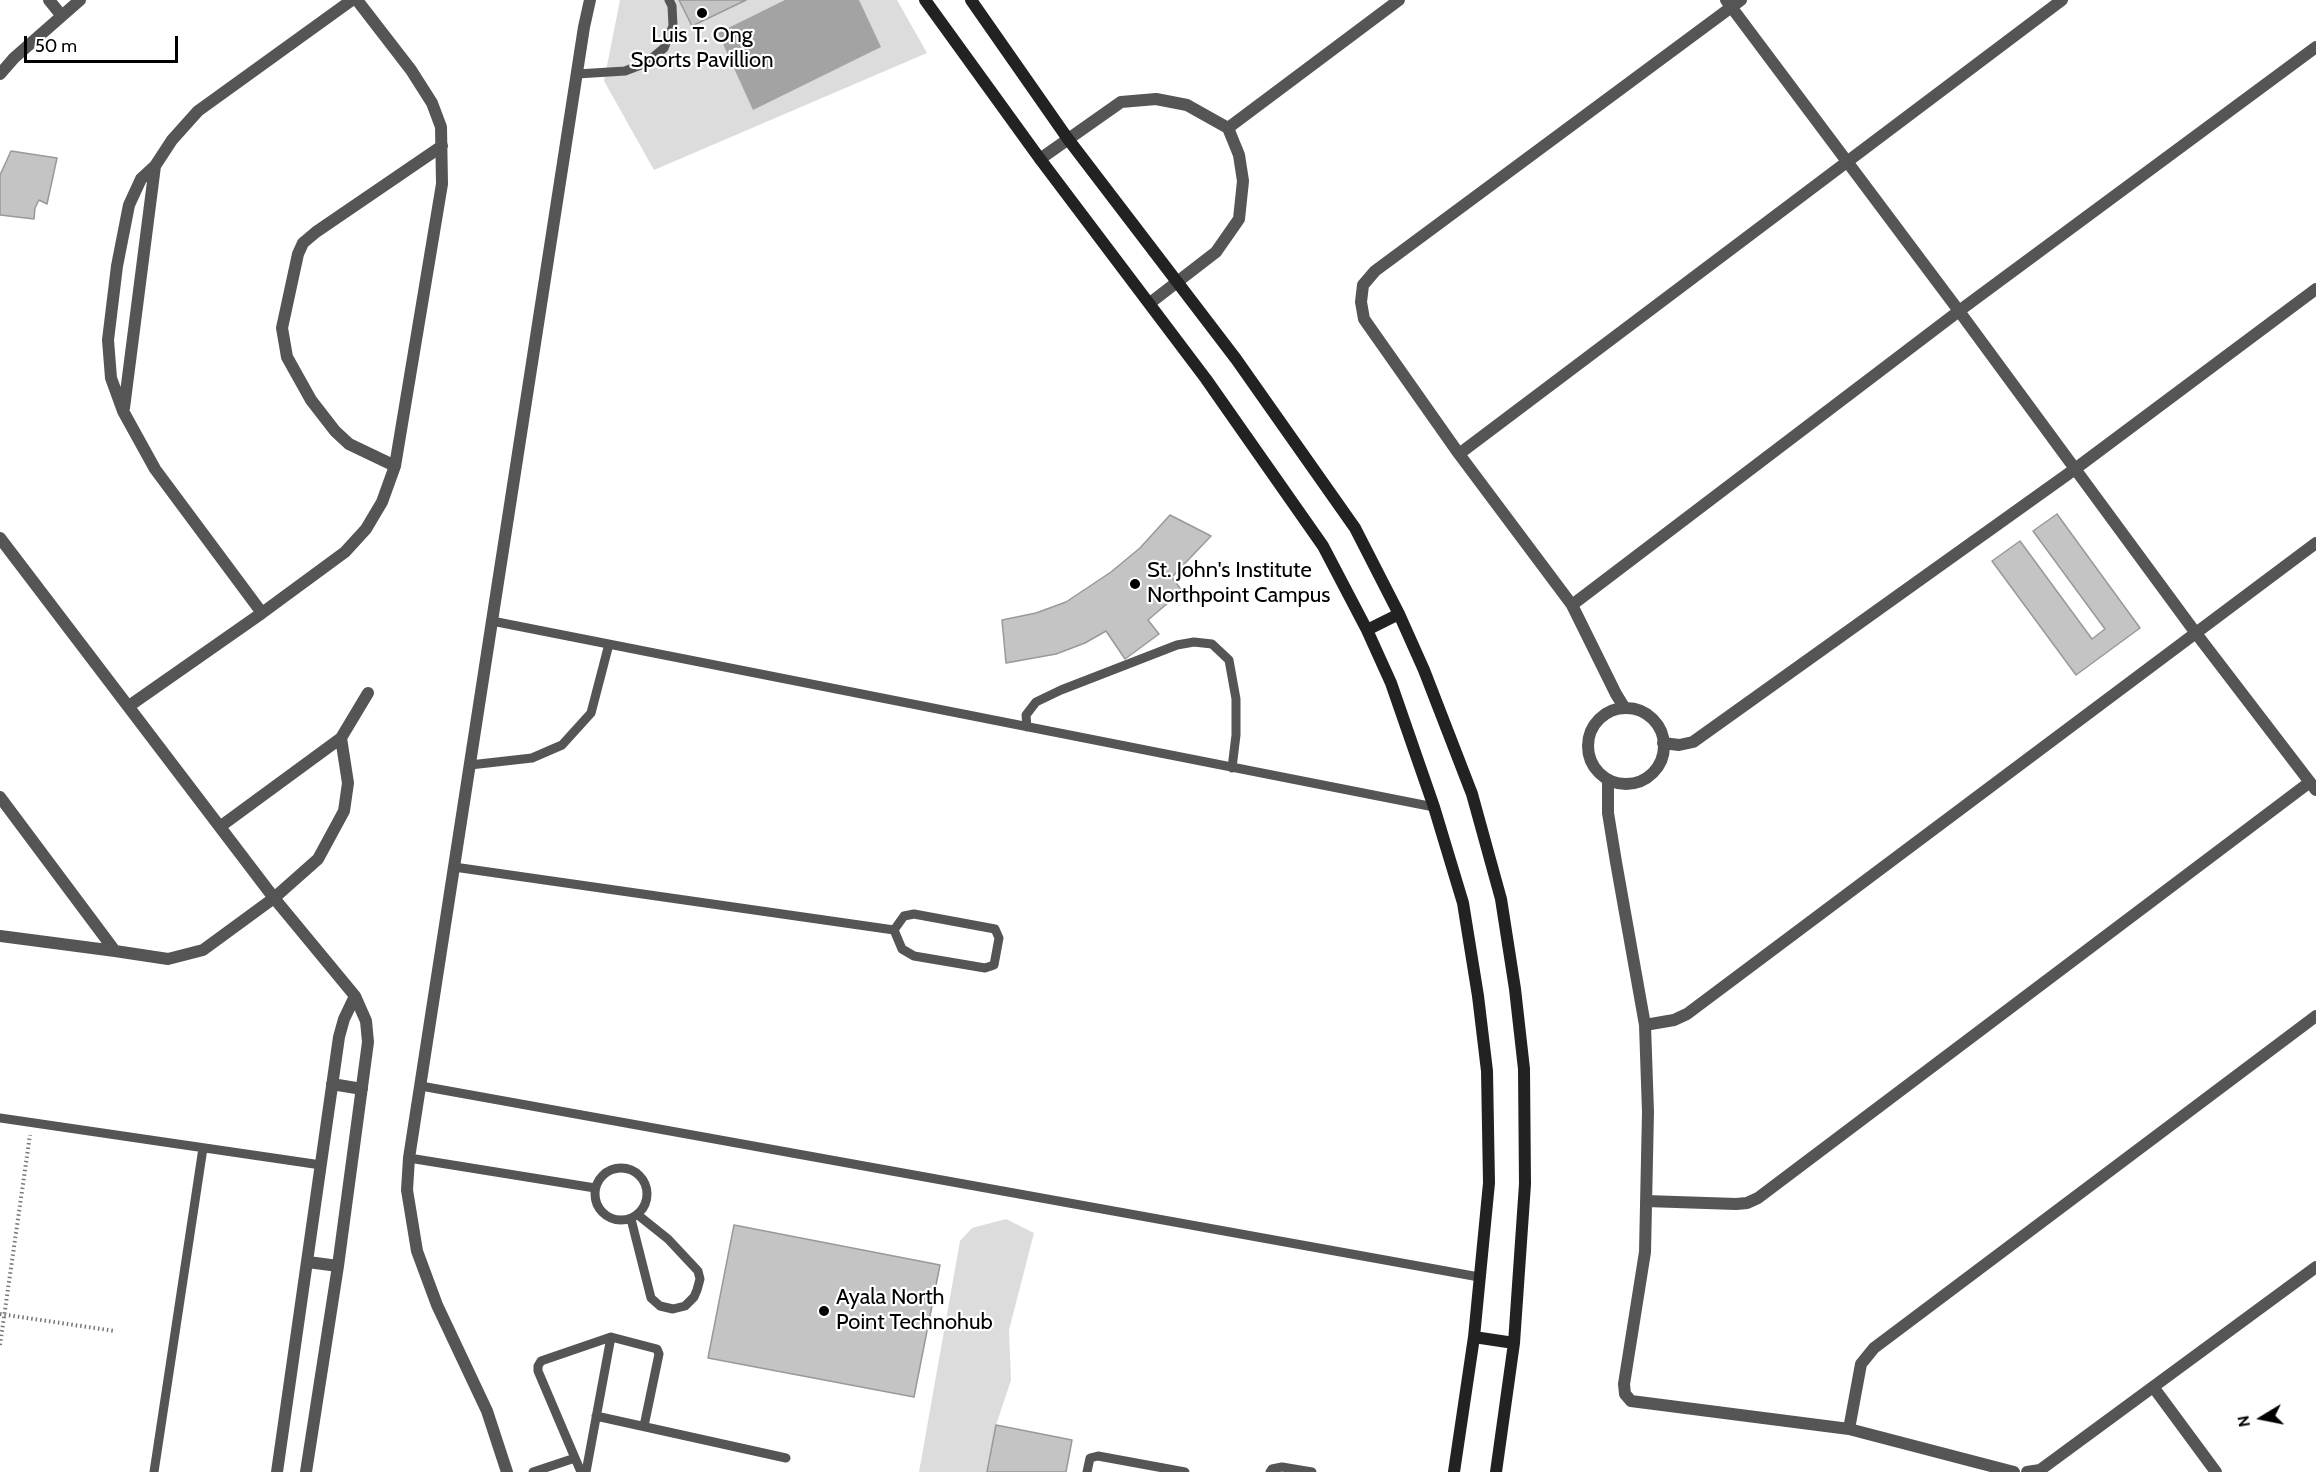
<!DOCTYPE html>
<html>
<head>
<meta charset="utf-8">
<style>
  body { margin:0 }
  #map { position:relative; width:2316px; height:1472px; overflow:hidden; background:#fff; font-family:Cabin,sans-serif }
  canvas { display:block }
  .north { position:absolute; left:2232px; top:1388px; width:60px; height:60px; -webkit-text-stroke:4px #fff; paint-order:stroke; rotate:260deg; font-size:16px; font-weight:700; line-height:24px; text-align:center; color:#000 }
  .north::after { content:''; display:block; margin:auto; width:21px; height:27px; background:#000; clip-path:polygon(50% 0,100% 100%,50% 72%,0 100%) }
  .scale { position:absolute; left:24px; top:36px; width:154px; height:27px; box-sizing:border-box; border:3px solid #000; border-top:0; padding-left:8px; font-size:18px; line-height:21px; white-space:nowrap; color:#000; -webkit-text-stroke:4px #fff; paint-order:stroke }
</style>
</head>
<body>
<div id="map">
<canvas width="2316" height="1472"></canvas>
<div class="north">N</div>
<div class="scale">50 m</div>
</div>
<script>
const context = document.querySelector('canvas').getContext('2d');
context.lineJoin = 'round';
function paint(path, color) {
  context.fillStyle = color;
  context.fill(path, 'evenodd');
}
function shape(rows) {
  const path = new Path2D();
  for (const r of rows) {
    if (r.length === 3) {
      path.moveTo(r[0] + r[2], r[1]);
      path.arc(r[0], r[1], r[2], 0, 2 * Math.PI);
      continue;
    }
    path.moveTo(r[0], r[1]);
    for (let i = 2; i < r.length; i += 2) path.lineTo(r[i], r[i + 1]);
  }
  return path;
}
function strokePath(path, color, width, dash) {
  context.strokeStyle = color;
  context.lineWidth = width;
  context.lineCap = dash ? 'butt' : 'round';
  context.setLineDash(dash || []);
  context.stroke(path);
}
function drawText(font, color, halo, rows, align = 'center') {
  context.font = font + ' Cabin,sans-serif';
  context.lineWidth = 4.5;
  context.setLineDash([]);
  context.textBaseline = 'middle';
  context.strokeStyle = halo;
  context.fillStyle = color;
  for (const [text, x, y, turn = 0] of rows) {
    context.save();
    context.translate(x, y);
    context.rotate((+turn || 0) * Math.PI / 180);
    context.textAlign = isNaN(turn) ? turn : align;
    if (halo) context.strokeText(text, 0, 0);
    context.fillText(text, 0, 0);
    context.restore();
  }
}
paint(shape([
  [620,0,897,0,927,53,654,170,604,81],
  [1006,1219,1034,1233,1009,1330,1011,1380,996,1425,987,1472,919,1472,960,1241,972,1228]
]), '#dcdcdc');
paint(shape([
  [785,0,859,0,881,47,753,110,718,33]
]), '#a3a3a3');
const building = shape([
  [679,0,746,0,692,26,679,0],
  [11,151,57,158,47,204,39,200,35,208,34,219,0,215,0,175,11,151],
  [2057,514,2140,628,2076,675,1992,561,2020,541,2092,639,2105,629,2033,531,2057,514],
  [1170,515,1211,536,1172,577,1182,591,1148,620,1159,634,1125,659,1106,631,1085,643,1056,654,1006,663,1002,620,1036,613,1066,602,1111,572,1140,548,1170,515],
  [734,1225,940,1265,914,1397,708,1358,734,1225],
  [996,1425,1072,1440,1066,1472,987,1472,996,1425]
]);
paint(building, '#c4c4c4');
strokePath(building, '#999', 1.5);
strokePath(shape([
  [0,1314,115,1331],
  [0,1345,30,1135]
]), '#777', 4, [1.5, 3]);
strokePath(shape([
  [577,74,625,71,646,63,664,48,673,26,672,6,669,0],
  [492,621,1434,807],
  [1027,727,1026,715,1036,702,1061,690,1177,645,1194,642,1212,644,1229,660,1236,699,1236,735,1232,768],
  [470,765,532,758,562,745,591,713,609,644],
  [454,867,894,930],
  [914,914,995,929,999,938,994,965,985,968,914,956,902,949,894,930,904,916,914,914],
  [421,1086,1479,1277],
  [0,1118,321,1165],
  [409,1158,595,1188],
  [621,1194,26],
  [631,1219,651,1298,660,1306,673,1309,685,1306,694,1297,697,1290,700,1279,698,1271,668,1239,638,1215],
  [596,1416,786,1458],
  [154,1472,203,1148],
  [533,1472,575,1458],
  [581,1472,538,1371,538,1366,541,1361,611,1337,657,1349,659,1354,644,1426],
  [586,1472,611,1337],
  [1087,1472,1090,1458,1098,1456,1185,1472],
  [1270,1472,1272,1469,1282,1467,1312,1472]
]), '#555', 9);
strokePath(shape([
  [49,0,61,15],
  [1726,0,1959,311,2195,632,2316,790],
  [0,74,14,58,80,0],
  [1228,128,1399,0],
  [1040,159,1121,102,1156,99,1187,105,1228,128,1239,155,1243,181,1239,219,1216,252,1150,303],
  [124,408,155,166],
  [1459,454,2062,0],
  [395,466,349,444,335,431,311,400,287,357,282,328,298,254,303,243,316,232,442,146],
  [0,538,274,898,355,996,366,1021,368,1042,338,1266,306,1472],
  [1572,605,1959,311,2316,47],
  [262,613,155,469,123,411,111,378,108,340,117,266,129,205,141,179,155,166,172,140,198,111,352,0],
  [129,706,262,613,345,552,366,529,382,502,395,466,442,184,441,127,432,103,411,70,357,0],
  [1624,707,1616,694,1572,605,1459,454,1364,319,1361,302,1363,285,1375,271,1741,0],
  [1626,746,38],
  [1663,743,1679,745,1693,742,2075,469,2316,289],
  [1608,780,1608,813,1616,862,1645,1025,1648,1112,1645,1252,1624,1384,1625,1394,1631,1401,1849,1429,2014,1472],
  [0,797,115,951,168,959,203,950,274,898,318,859,344,811,348,783,341,738,368,693],
  [221,826,341,738],
  [0,936,115,951],
  [1645,1025,1674,1020,1687,1014,2316,543],
  [332,1084,362,1089],
  [1646,1201,1736,1204,1747,1203,1758,1198,2310,782],
  [308,1262,338,1266],
  [2154,1388,2216,1472],
  [1849,1429,1861,1364,1874,1348,2316,1016],
  [277,1472,339,1037,344,1019,355,996],
  [507,1472,487,1411,437,1305,417,1251,407,1190,409,1158,492,621,584,27,590,0],
  [2027,1472,2040,1470,2316,1267]
]), '#555', 12);
strokePath(shape([
  [925,0,1040,159,1206,379,1323,546,1367,630,1391,683,1434,807,1463,903,1478,996,1487,1071,1489,1183,1474,1337,1454,1472],
  [971,0,1068,139,1236,359,1355,528,1399,614,1424,670,1472,794,1501,899,1515,989,1524,1069,1525,1184,1514,1343,1496,1472],
  [1367,630,1399,614],
  [1474,1337,1514,1343]
]), '#222', 12);
for (const [x, y, r, color] of [
  [702,13,6,"#000"],
  [1135,584,6,"#000"],
  [824,1311,6,"#000"]
]) {
  const dot = new Path2D();
  dot.arc(x, y, r, 0, 2 * Math.PI);
  context.fillStyle = color;
  context.fill(dot);
  strokePath(dot, '#fff', 2);
}
drawText('22px', '#000', '#fff', [
  ["Luis T. Ong",702,36,"center"],
  ["Sports Pavillion",702,61,"center"],
  ["St. John's Institute",1147,571],
  ["Northpoint Campus",1147,596],
  ["Ayala North",836,1298],
  ["Point Technohub",836,1323]
], 'left');
</script>
</body>
</html>
